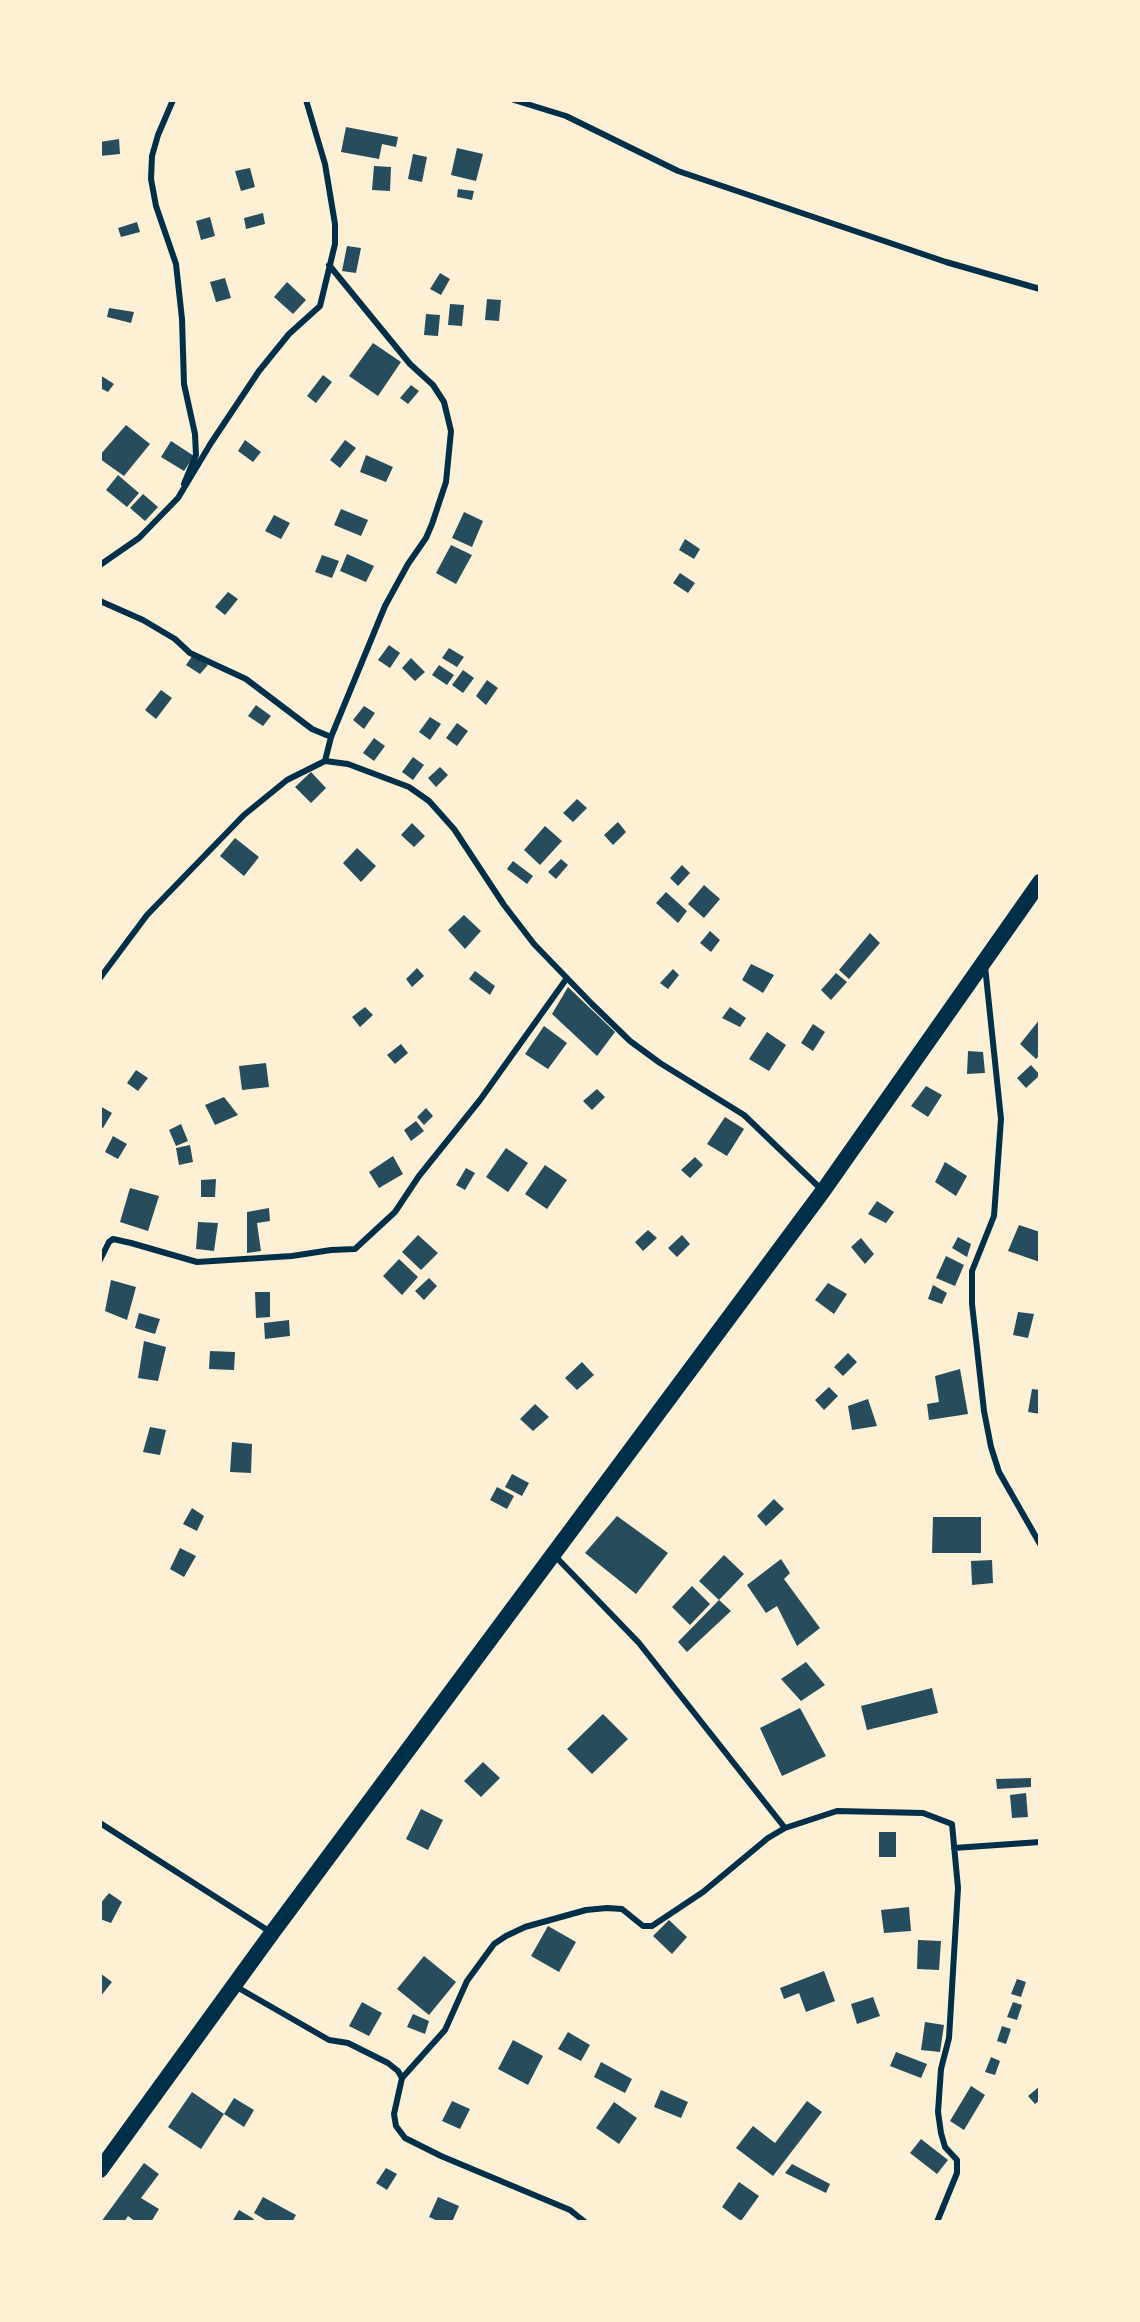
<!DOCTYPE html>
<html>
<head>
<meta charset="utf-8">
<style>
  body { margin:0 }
  #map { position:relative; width:1140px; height:2322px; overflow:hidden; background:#fdf0d5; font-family:Karla,sans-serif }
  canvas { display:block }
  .frame { position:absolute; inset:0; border:102px solid #fdf0d5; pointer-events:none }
</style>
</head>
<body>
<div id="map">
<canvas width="1140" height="2322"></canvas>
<div class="frame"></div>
</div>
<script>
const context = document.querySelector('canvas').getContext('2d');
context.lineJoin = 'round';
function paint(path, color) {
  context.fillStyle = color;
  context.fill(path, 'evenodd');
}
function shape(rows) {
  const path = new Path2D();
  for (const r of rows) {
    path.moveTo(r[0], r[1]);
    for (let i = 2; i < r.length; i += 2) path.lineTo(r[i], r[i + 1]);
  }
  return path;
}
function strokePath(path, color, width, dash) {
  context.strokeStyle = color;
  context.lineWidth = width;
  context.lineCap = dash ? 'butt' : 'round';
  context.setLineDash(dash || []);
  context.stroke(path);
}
paint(shape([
  [346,127,398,137,396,147,382,144,379,159,341,152],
  [119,139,120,154,100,156,100,142],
  [457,148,483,154,476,181,451,175],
  [413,154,427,157,422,182,408,179],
  [374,166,391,167,390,191,372,190],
  [250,168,255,187,241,191,235,171],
  [458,189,474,191,472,200,457,197],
  [263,213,265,224,246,229,244,218],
  [210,217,215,236,201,240,196,221],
  [137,222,140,232,121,237,118,228],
  [347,246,361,248,356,273,342,271],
  [440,273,450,279,441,295,430,289],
  [225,278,231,298,216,302,210,282],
  [287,282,306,300,293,314,274,297],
  [487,299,501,300,499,321,485,320],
  [450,304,464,305,462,326,448,325],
  [109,308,134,312,131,323,107,317],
  [426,314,440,315,438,336,424,335],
  [373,343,401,362,378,396,349,376],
  [100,375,114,384,108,392,100,388],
  [323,375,332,382,316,403,307,396],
  [411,385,419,391,408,404,400,398],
  [126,425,150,444,124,476,100,459,100,455],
  [245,440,261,452,253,462,238,451],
  [345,440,356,448,340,468,330,460],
  [171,441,194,456,184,471,161,457],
  [366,455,393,467,386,482,360,472],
  [118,475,139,493,127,507,106,490],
  [143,494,158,507,145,521,130,508],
  [341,509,368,520,361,536,334,525],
  [464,512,483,521,472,547,452,538],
  [274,515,290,523,281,539,265,531],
  [685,539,700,549,694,559,679,550],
  [451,545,472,555,456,584,436,573],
  [347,554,374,566,366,582,340,571],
  [322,555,339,561,332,578,315,572],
  [680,573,695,583,688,593,673,583],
  [228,592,238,599,225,615,215,607],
  [389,645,400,653,390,668,378,660],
  [449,648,464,657,457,667,442,658],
  [193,655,208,665,200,674,186,665],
  [411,658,425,672,415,681,402,668],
  [439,665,454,675,447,685,432,675],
  [463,670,474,678,463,693,452,685],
  [487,680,498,688,486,705,476,696],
  [161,690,172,698,156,719,145,710],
  [256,705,271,716,263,726,248,716],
  [364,706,375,713,364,729,353,720],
  [430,717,441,724,430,740,419,732],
  [457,723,468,731,457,746,446,738],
  [374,738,385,746,374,761,363,753],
  [413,757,424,765,413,780,402,772],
  [440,767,448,775,436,787,428,778],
  [311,772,326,788,311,803,295,787],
  [577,799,587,808,573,822,563,813],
  [618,822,626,832,613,845,604,835],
  [412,823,425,836,414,847,401,835],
  [545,826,562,841,540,865,524,850],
  [235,838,259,857,244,876,220,856],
  [357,848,376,866,361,882,343,863],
  [561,859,568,865,556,879,548,872],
  [513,861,533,876,527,884,507,869],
  [682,865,690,873,678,886,670,878],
  [704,885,720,899,704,918,688,904],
  [666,892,687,911,678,923,656,903],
  [464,915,481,931,465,949,448,930],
  [710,931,720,940,711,952,700,943],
  [870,933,880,943,849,979,839,970],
  [751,964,774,975,763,993,742,980],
  [417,968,424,976,412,987,406,979],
  [673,969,679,975,668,989,660,983],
  [475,971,495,986,490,995,469,979],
  [836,973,847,982,831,1000,821,990],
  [568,987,615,1032,597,1056,552,1014],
  [365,1007,373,1015,360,1027,352,1017],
  [730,1007,746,1018,740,1027,722,1018],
  [1040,1019,1040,1055,1036,1059,1020,1044],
  [813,1024,825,1032,813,1051,801,1043],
  [544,1026,567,1043,548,1069,525,1054],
  [767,1032,786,1045,769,1071,749,1059],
  [401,1044,408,1053,395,1064,387,1055],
  [968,1051,983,1052,985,1073,967,1074],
  [266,1063,269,1087,242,1090,239,1066],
  [1031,1065,1040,1075,1026,1088,1017,1078],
  [136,1070,148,1078,138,1091,127,1083],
  [926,1086,942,1095,928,1117,911,1106],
  [597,1089,605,1097,592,1110,583,1101],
  [224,1097,238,1115,215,1125,205,1105],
  [100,1106,112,1113,103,1128,100,1127],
  [426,1108,433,1116,424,1125,417,1117],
  [725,1117,744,1129,727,1156,707,1144],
  [416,1121,424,1131,411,1141,404,1130],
  [181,1124,188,1141,176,1146,169,1130],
  [113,1136,127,1144,118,1159,105,1152],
  [190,1145,193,1162,179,1165,176,1148],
  [506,1148,528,1163,508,1192,486,1177],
  [393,1156,403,1174,379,1188,369,1172],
  [695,1157,703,1165,690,1178,681,1170],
  [945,1162,967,1176,956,1196,935,1182],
  [545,1165,567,1180,547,1209,525,1194],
  [466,1168,475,1173,465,1190,456,1185],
  [216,1179,215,1197,201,1197,201,1180],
  [130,1188,159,1196,148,1231,120,1222],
  [877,1201,894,1212,886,1223,868,1214],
  [269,1208,270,1221,257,1223,261,1251,247,1253,247,1212],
  [198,1222,218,1223,214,1251,196,1249],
  [1019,1225,1040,1232,1040,1262,1008,1251],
  [648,1230,657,1238,643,1251,635,1242],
  [418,1235,438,1253,421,1270,402,1252],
  [682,1235,690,1244,677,1257,668,1248],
  [958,1237,971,1244,967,1257,952,1248],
  [861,1238,874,1254,865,1264,851,1247],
  [946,1256,964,1265,955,1286,936,1278],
  [399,1259,418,1277,402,1295,383,1276],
  [429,1278,437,1286,424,1300,415,1291],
  [111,1280,136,1287,127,1320,105,1311],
  [828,1283,847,1294,834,1314,815,1300],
  [933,1285,947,1293,942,1304,928,1299],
  [255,1292,270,1292,270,1317,256,1318],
  [1018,1312,1034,1314,1028,1338,1013,1335],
  [139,1313,160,1319,155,1334,135,1328],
  [289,1320,290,1336,265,1339,264,1323],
  [144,1341,166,1347,158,1381,138,1378],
  [210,1351,235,1352,234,1370,209,1369],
  [848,1353,857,1362,843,1376,834,1367],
  [582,1362,594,1375,577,1390,565,1378],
  [960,1369,968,1414,929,1420,927,1404,939,1402,935,1376],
  [829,1387,838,1396,824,1410,815,1400],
  [1032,1389,1040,1390,1040,1414,1028,1412],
  [868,1399,877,1426,852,1430,848,1406],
  [535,1404,549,1417,533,1431,520,1419],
  [150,1427,166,1430,160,1455,143,1452],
  [232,1442,252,1444,251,1473,230,1472],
  [512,1474,529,1483,522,1496,505,1487],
  [497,1487,514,1496,507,1509,490,1500],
  [774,1499,784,1509,766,1526,757,1516],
  [192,1508,204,1516,197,1531,183,1524],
  [617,1516,668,1553,636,1594,585,1553],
  [933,1517,981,1517,981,1553,932,1553],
  [180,1548,196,1556,184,1577,170,1569],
  [724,1555,744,1574,719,1600,731,1611,687,1652,678,1642,719,1600,699,1581],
  [781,1559,790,1573,784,1579,820,1628,797,1646,777,1606,766,1613,747,1585],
  [992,1560,993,1583,972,1585,971,1561],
  [692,1586,710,1604,690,1625,672,1607],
  [806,1662,825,1685,801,1701,781,1679],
  [932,1688,938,1713,867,1730,861,1706],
  [800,1708,826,1756,782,1776,760,1728],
  [603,1714,628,1739,592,1774,567,1749],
  [483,1762,500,1778,481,1797,464,1781],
  [1031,1778,1031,1787,997,1789,996,1779],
  [1026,1793,1028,1817,1012,1818,1010,1795],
  [421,1809,443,1820,428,1850,406,1839],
  [879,1832,896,1832,896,1857,879,1857],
  [109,1893,122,1902,111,1923,100,1919,100,1904],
  [909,1907,911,1931,884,1933,881,1910],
  [669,1920,687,1937,672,1954,653,1936],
  [548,1926,576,1942,559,1972,531,1956],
  [918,1940,941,1941,939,1970,917,1969],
  [424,1956,456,1982,429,2015,397,1989],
  [824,1971,835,2001,806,2012,799,1993,784,1999,780,1988],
  [100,1973,112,1982,100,1997],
  [1017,1979,1026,1982,1021,1997,1011,1994],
  [873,1997,880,2016,857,2024,851,2004],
  [362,2002,382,2013,369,2036,349,2026],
  [1013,2002,1022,2005,1017,2020,1007,2017],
  [413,2014,429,2021,425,2034,407,2027],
  [925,2022,944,2025,940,2052,921,2050],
  [1002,2026,1011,2029,1006,2044,997,2041],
  [568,2032,590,2045,581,2061,558,2049],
  [513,2040,543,2056,528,2085,498,2069],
  [896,2052,927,2064,921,2078,890,2066],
  [991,2057,1000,2061,995,2075,985,2072],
  [601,2062,632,2079,625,2093,594,2077],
  [971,2086,985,2095,964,2130,950,2121],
  [1040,2086,1040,2100,1035,2104,1028,2096],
  [661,2090,688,2102,681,2118,654,2107],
  [192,2092,224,2114,201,2149,168,2127],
  [234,2098,254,2110,244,2127,224,2114],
  [452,2101,470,2109,460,2129,442,2121],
  [807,2101,822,2112,773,2176,736,2148,753,2126,775,2143],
  [614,2102,637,2118,619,2144,596,2128],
  [921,2139,948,2160,937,2174,910,2153],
  [144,2163,159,2174,141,2198,159,2209,151,2222,136,2222,128,2216,124,2222,101,2222],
  [792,2164,830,2184,826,2193,785,2173],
  [386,2168,397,2174,387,2190,376,2183],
  [739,2182,759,2196,741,2221,722,2207],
  [263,2197,296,2215,292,2222,269,2222,254,2213],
  [438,2197,459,2206,452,2222,440,2222,429,2217],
  [239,2210,254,2219,252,2222,232,2222]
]), '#264d5e');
strokePath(shape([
  [173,100,158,135,152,156,151,179,156,206,176,264,182,319,184,384,195,434,196,455,184,484],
  [514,100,566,116,678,171,946,262,1040,289],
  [100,565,139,538,178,498,211,443,259,371,289,334,320,306,335,244,335,224,325,164,306,100],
  [100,601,143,620,175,639,190,653,246,679,312,729,331,737],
  [325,761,331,737,385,606,408,564,426,538,432,524,446,482,451,431,444,402,433,385,410,364,329,265],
  [985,966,1001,1119,994,1216,972,1271,972,1304,984,1411,991,1447,999,1472,1040,1544],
  [100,978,147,915,244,815,287,780,325,761,348,764,409,787,429,801,454,829,504,905,534,944,592,1004,630,1041,660,1063,744,1115,821,1189],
  [100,1260,109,1242,113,1239,131,1243,197,1262,292,1256,331,1250,355,1249,395,1212,419,1176,480,1100,567,978],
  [555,1556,639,1643,785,1828],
  [100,1823,272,1933],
  [954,1848,1040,1842],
  [235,1986,329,2040,348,2043,388,2063,398,2071,402,2078],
  [585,2222,570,2210,441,2156,405,2138,396,2126,394,2114,402,2078,445,2030,467,1981,494,1944,506,1936,525,1927,586,1910,607,1908,622,1909,643,1926,652,1926,703,1892,768,1838,785,1828,837,1811,923,1813,952,1824,958,1888,949,2038,941,2069,938,2112,941,2133,945,2147,957,2160,957,2173,937,2222]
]), '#003049', 6);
strokePath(shape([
  [100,2170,272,1933,823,1191,1040,882]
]), '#003049', 16);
</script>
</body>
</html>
